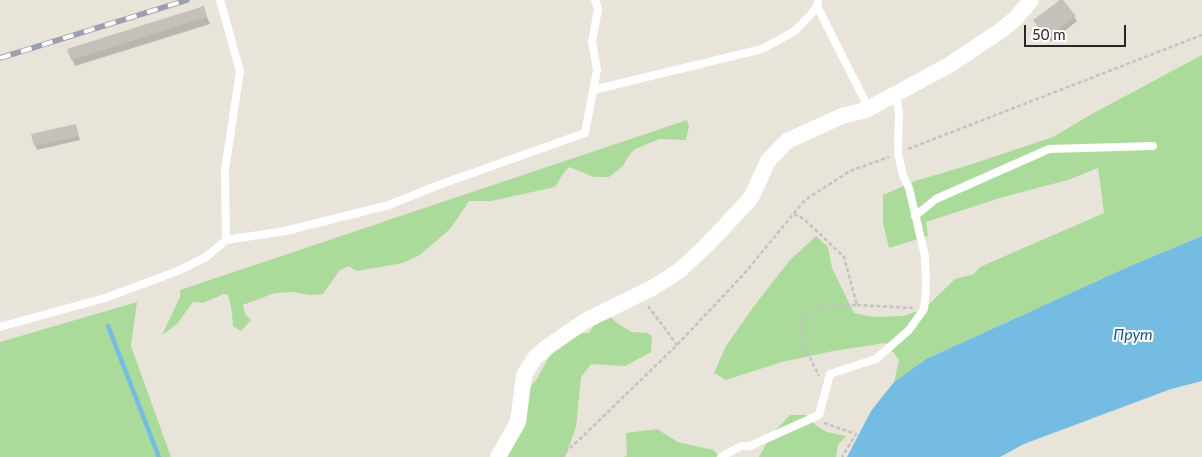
<!DOCTYPE html>
<html>
<head>
<meta charset="utf-8">
<style>
  body { margin:0 }
  #map { position:relative; width:1202px; height:457px; overflow:hidden; background:#e9e4da; font-family:Lato,sans-serif }
  canvas { display:block }
  .scale { position:absolute; left:1024px; top:25px; width:102px; height:22px; box-sizing:border-box; border:2px solid #272727; border-top:0; padding-left:6px; font-size:15px; line-height:18px; white-space:nowrap; color:#272727; -webkit-text-stroke:4px #fff; paint-order:stroke }
</style>
</head>
<body>
<div id="map">
<canvas width="1202" height="457"></canvas>
<div class="scale">50 m</div>
</div>
<script>
const context = document.querySelector('canvas').getContext('2d');
context.lineJoin = 'round';
function paint(path, color) {
  context.fillStyle = color;
  context.fill(path, 'evenodd');
}
function shape(rows) {
  const path = new Path2D();
  for (const r of rows) {
    path.moveTo(r[0], r[1]);
    for (let i = 2; i < r.length; i += 2) path.lineTo(r[i], r[i + 1]);
  }
  return path;
}
function strokePath(path, color, width, dash) {
  context.strokeStyle = color;
  context.lineWidth = width;
  context.lineCap = dash ? 'butt' : 'round';
  context.setLineDash(dash || []);
  context.stroke(path);
}
function drawText(font, color, halo, rows, align = 'center') {
  context.font = font + ' Lato,sans-serif';
  context.lineWidth = 4;
  context.setLineDash([]);
  context.textBaseline = 'middle';
  context.strokeStyle = halo;
  context.fillStyle = color;
  for (const [text, x, y, turn = 0] of rows) {
    context.save();
    context.translate(x, y);
    context.rotate((+turn || 0) * Math.PI / 180);
    context.textAlign = isNaN(turn) ? turn : align;
    if (halo) context.strokeText(text, 0, 0);
    context.fillText(text, 0, 0);
    context.restore();
  }
}
paint(shape([
  [1202,55,1202,236,1128,267,926,359,894,382,899,360,886,343,833,351,782,362,726,380,714,373,726,346,754,306,790,260,816,236,828,247,832,268,854,313,874,317,903,316,924,309,955,279,974,274,980,267,1104,213,1098,168,1068,180,1003,197,926,222,928,236,889,248,883,223,883,195,915,181,966,166,1053,137,1090,115],
  [687,120,689,126,686,140,660,139,635,149,629,155,623,166,609,177,594,177,569,167,563,174,555,187,491,201,469,201,451,228,420,255,403,263,357,271,349,266,340,270,323,294,309,295,293,292,275,293,243,305,245,314,251,320,241,331,233,326,232,312,228,295,224,294,203,303,193,302,177,324,162,335,180,297,180,290],
  [137,302,131,346,171,457,0,457,0,342],
  [607,314,618,324,632,332,647,333,652,336,651,352,625,366,591,364,581,377,576,427,565,457,502,457,525,394,538,377,546,362,554,351,572,337,583,333,589,333,598,318],
  [790,415,806,415,814,424,827,432,846,436,838,445,836,457,759,457,771,435],
  [657,429,678,442,713,450,721,457,624,457,627,455,626,433]
]), '#abdb9a');
paint(shape([
  [1202,236,1202,381,1171,389,1024,444,1000,457,847,457,871,411,894,382,926,359,1128,267]
]), '#75bce3');
paint(shape([
  [1062,0,1077,21,1051,42,1037,25],
  [203,7,210,24,75,66,72,59],
  [75,125,80,140,37,150,32,135]
]), '#0003');
strokePath(shape([
  [108,326,159,457]
]), '#75bce3', 4.5);
paint(shape([
  [1060,0,1063,0,1076,16,1047,38,1033,20],
  [204,6,207,17,71,60,67,49],
  [76,124,79,136,34,146,31,134]
]), '#c4c0ba');
strokePath(shape([
  [908,149,1202,35],
  [794,214,804,219,844,257,857,305,823,305,804,317,801,328,807,352,819,376],
  [857,305,913,308],
  [648,306,677,345],
  [824,423,856,434,842,457],
  [560,457,580,439,677,345,743,275,805,200,850,171,889,157]
]), '#c3c3c3', 2.5, [4, 2.5]);
strokePath(shape([
  [220,0,240,71,225,170,226,240],
  [817,6,869,109],
  [593,90,762,49,795,31,812,13,817,6,818,0],
  [915,216,936,199,1049,149,1153,146],
  [0,327,105,298,178,271,206,257,226,240,285,231,389,205,436,186,585,133,597,70,592,42,598,9,595,0],
  [721,457,741,446,750,446,819,415,830,374,876,359,909,330,924,309,926,287,925,256,909,188,903,176,898,153,899,112,896,95]
]), '#fff', 8);
strokePath(shape([
  [498,457,518,422,524,375,535,358,546,348,585,321,652,288,679,271,708,244,751,198,768,161,787,141,842,116,866,110,951,64,1000,31,1015,19,1031,0]
]), '#fff', 16);
const rail = shape([
  [0,58,187,0]
]);
strokePath(rail, '#9d9fb0', 5.5);
strokePath(rail, '#fff', 4, [11]);
drawText('italic 16px', '#18598a', '#fff', [
  ["Прут",1133,335]
]);
</script>
</body>
</html>
